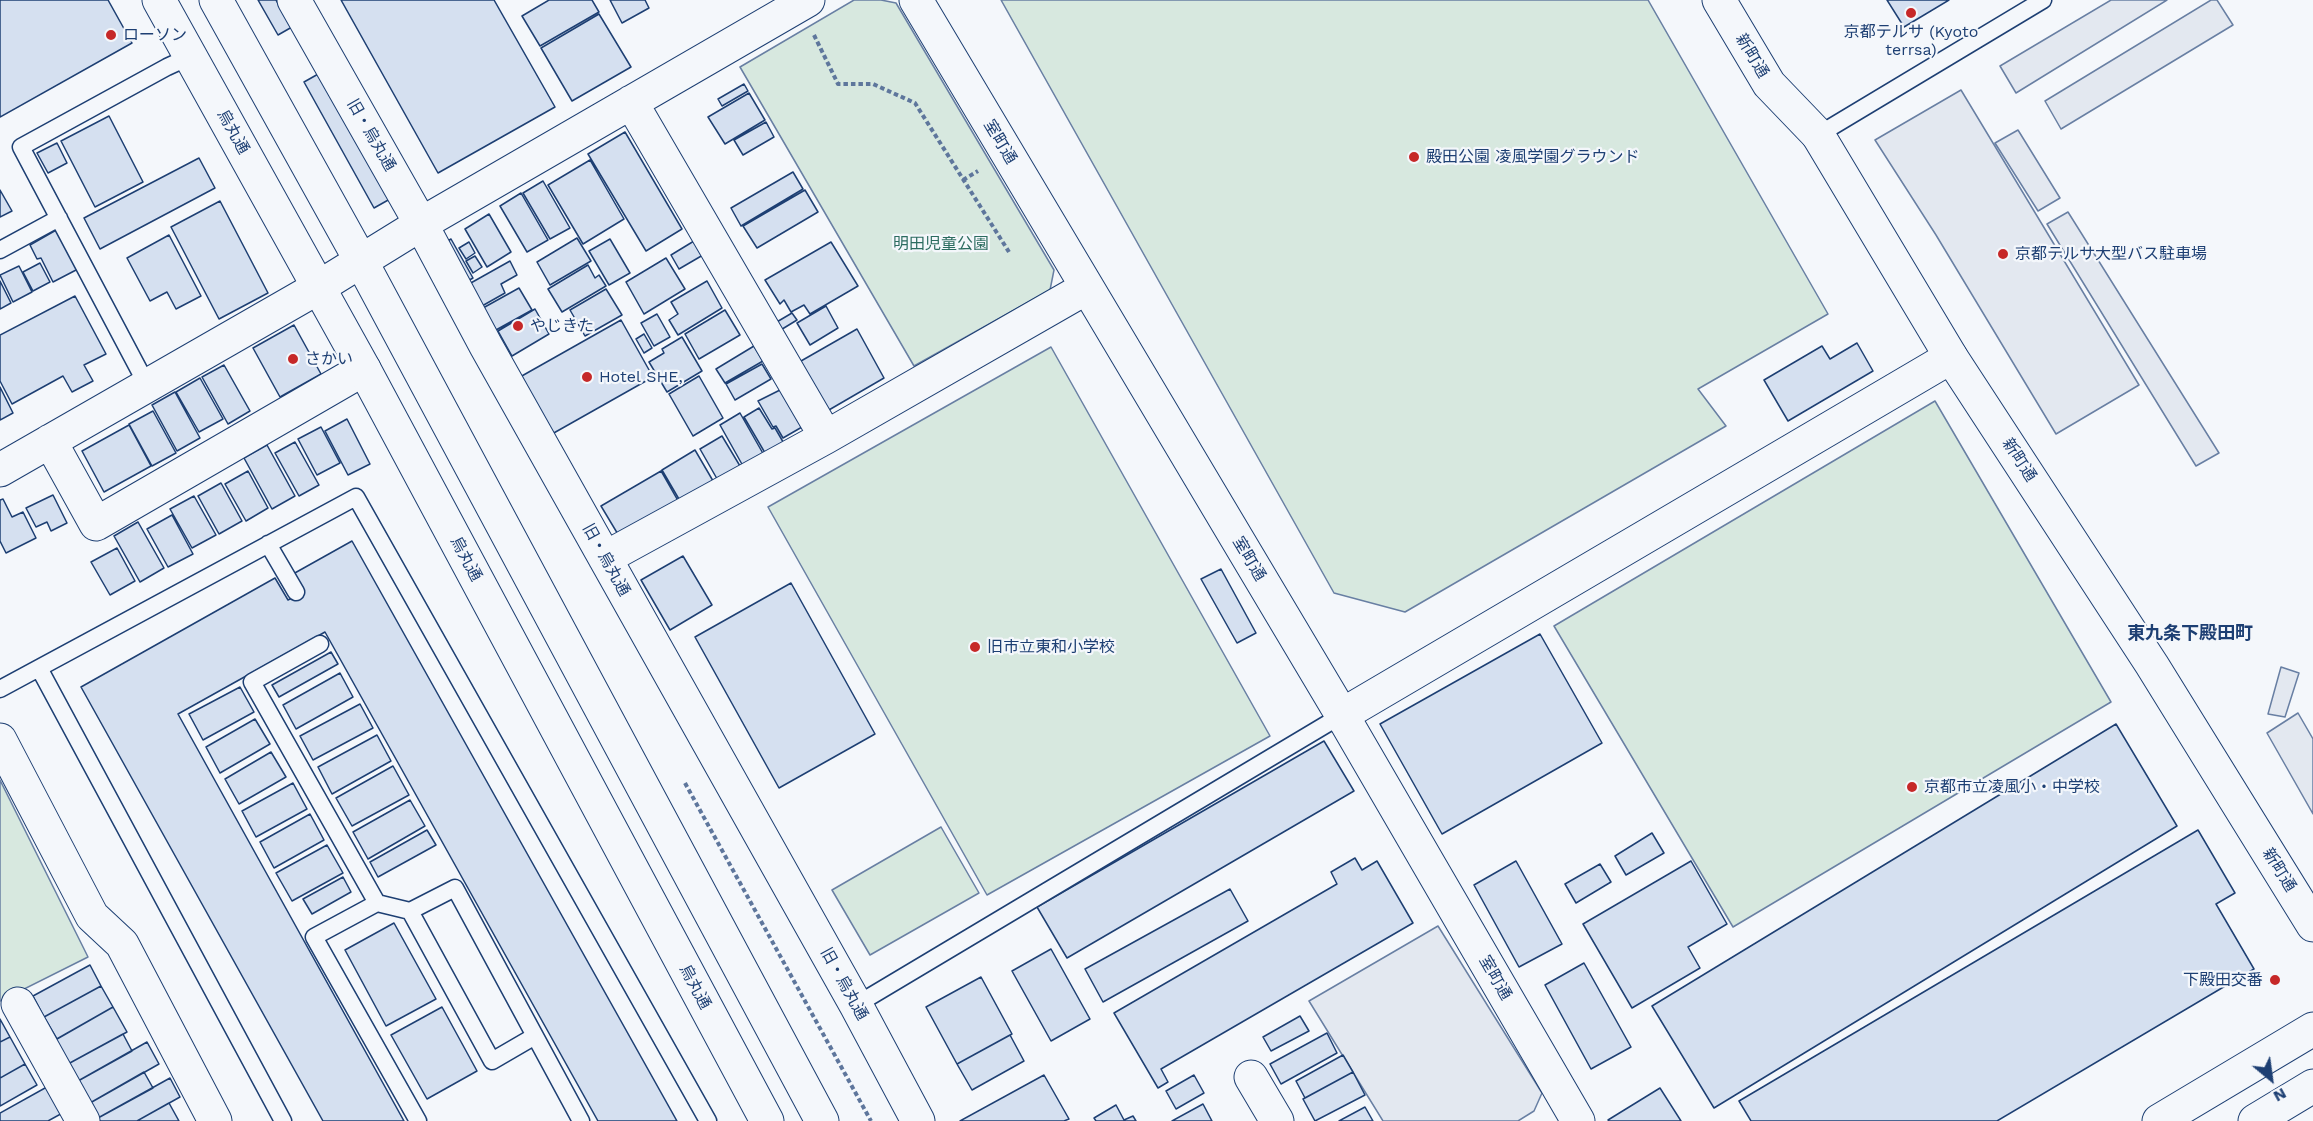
<!DOCTYPE html>
<html>
<head>
<meta charset="utf-8">
<style>
  body { margin:0 }
  #map { position:relative; width:2313px; height:1121px; overflow:hidden; background:#f4f7fb; font-family:"Work Sans",sans-serif }
  canvas { display:block }
  .north { position:absolute; left:2241px; top:1049px; width:60px; height:60px; -webkit-text-stroke:4px #f4f7fb; paint-order:stroke; rotate:151deg; font-size:16px; font-weight:700; line-height:24px; text-align:center; color:#1d3f73 }
  .north::after { content:''; display:block; margin:auto; width:21px; height:27px; background:#1d3f73; clip-path:polygon(50% 0,100% 100%,50% 72%,0 100%) }
</style>
</head>
<body>
<div id="map">
<canvas width="2313" height="1121"></canvas>
<div class="north">N</div>
</div>
<script>
const context = document.querySelector('canvas').getContext('2d');
context.lineJoin = 'round';
function paint(path, color) {
  context.fillStyle = color;
  context.fill(path, 'evenodd');
}
function shape(rows) {
  const path = new Path2D();
  for (const r of rows) {
    path.moveTo(r[0], r[1]);
    for (let i = 2; i < r.length; i += 2) path.lineTo(r[i], r[i + 1]);
  }
  return path;
}
function strokePath(path, color, width, dash) {
  context.strokeStyle = color;
  context.lineWidth = width;
  context.lineCap = dash ? 'butt' : 'round';
  context.setLineDash(dash || []);
  context.stroke(path);
}
function drawText(font, color, halo, rows, align = 'center') {
  context.font = font + ' "Work Sans","Noto Sans JP",sans-serif';
  context.lineWidth = 4.5;
  context.setLineDash([]);
  context.textBaseline = 'middle';
  context.strokeStyle = halo;
  context.fillStyle = color;
  for (const [text, x, y, turn = 0] of rows) {
    context.save();
    context.translate(x, y);
    context.rotate((+turn || 0) * Math.PI / 180);
    context.textAlign = isNaN(turn) ? turn : align;
    if (halo) context.strokeText(text, 0, 0);
    context.fillText(text, 0, 0);
    context.restore();
  }
}
const green = shape([
  [854,0,881,0,896,3,1054,270,1050,290,914,366,740,67,854,0],
  [1001,0,1648,0,1828,314,1698,389,1726,426,1405,612,1334,593,1001,0],
  [1051,347,1270,736,987,895,768,507,1051,347],
  [1935,401,2111,702,1733,927,1554,626,1935,401],
  [0,780,88,957,0,1001,0,780],
  [941,827,979,893,870,955,832,890,941,827]
]);
paint(green, '#d7e8df');
strokePath(green, '#687fa3', 1.5);
const parking = shape([
  [2111,0,2167,0,2016,93,2000,66,2111,0],
  [2211,0,2217,0,2233,25,2061,129,2045,101,2211,0],
  [1961,90,2139,385,2056,434,1936,235,1875,140,1961,90],
  [2018,130,2060,198,2038,211,1995,143,2018,130],
  [2068,212,2219,453,2196,466,2047,224,2068,212],
  [2281,667,2299,673,2285,717,2268,714,2281,667],
  [2298,713,2313,739,2313,814,2267,733,2298,713],
  [1438,926,1542,1093,1534,1111,1518,1121,1383,1121,1309,1001,1438,926]
]);
paint(parking, '#e3e8f0');
strokePath(parking, '#687fa3', 1.5);
const building = shape([
  [0,0,108,0,132,43,0,117,0,0],
  [258,0,276,0,292,27,278,35,258,0],
  [341,0,494,0,555,107,438,173,341,0],
  [549,0,592,0,599,12,540,46,522,16,549,0],
  [610,0,645,0,649,8,622,23,610,0],
  [1887,0,1949,0,1904,27,1887,0],
  [599,14,631,67,572,101,541,48,599,14],
  [320,73,390,199,374,208,304,82,320,73],
  [744,84,748,91,722,106,718,99,744,84],
  [749,93,765,120,725,144,708,117,749,93],
  [109,116,143,182,95,207,61,141,109,116],
  [766,122,774,137,743,155,734,140,766,122],
  [625,132,682,229,646,251,588,154,625,132],
  [57,143,67,163,48,173,37,153,57,143],
  [199,158,215,188,100,249,84,218,199,158],
  [590,160,624,219,583,244,548,185,590,160],
  [793,172,803,189,741,226,731,208,793,172],
  [543,181,570,228,550,239,523,193,543,181],
  [0,190,12,211,0,217,0,190],
  [805,190,818,212,757,248,743,226,805,190],
  [521,193,548,240,527,252,500,206,521,193],
  [220,201,268,293,219,319,171,227,220,201],
  [489,214,511,252,487,267,465,229,489,214],
  [58,229,78,269,53,282,41,258,37,259,30,245,58,229],
  [169,235,201,296,176,309,167,292,150,301,127,258,169,235],
  [577,238,591,261,550,285,537,262,577,238],
  [451,239,473,278,464,283,441,245,451,239],
  [610,239,630,273,609,285,589,251,610,239],
  [694,241,703,255,679,269,671,255,694,241],
  [469,242,475,253,466,259,459,248,469,242],
  [831,242,858,286,810,314,804,305,791,312,784,300,780,304,765,280,831,242],
  [475,256,482,267,473,273,466,261,475,256],
  [666,258,685,289,644,314,626,282,666,258],
  [510,261,517,275,501,284,505,293,482,306,469,284,510,261],
  [40,263,50,282,33,291,23,272,40,263],
  [588,265,595,278,599,275,606,286,562,312,548,289,588,265],
  [19,266,32,292,13,302,0,275,19,266],
  [0,281,11,303,0,309,0,281],
  [707,281,722,308,678,335,669,320,678,314,671,302,707,281],
  [519,288,532,310,496,330,483,308,519,288],
  [606,289,622,315,585,336,570,310,606,289],
  [75,296,106,354,84,365,93,381,72,392,63,376,12,404,0,381,0,335,75,296],
  [826,306,838,328,810,345,797,323,826,306],
  [535,309,549,334,512,356,498,331,535,309],
  [725,310,740,335,699,359,685,334,725,310],
  [792,313,797,320,779,331,775,323,792,313],
  [657,314,670,337,654,346,641,323,657,314],
  [621,320,653,377,552,434,520,377,621,320],
  [294,325,321,374,280,397,253,348,294,325],
  [857,329,884,378,822,414,794,365,857,329],
  [644,334,652,348,644,353,636,339,644,334],
  [682,337,702,371,667,392,649,362,664,353,662,349,682,337],
  [1857,343,1873,371,1788,421,1764,380,1822,346,1830,359,1857,343],
  [754,346,763,361,725,383,716,369,754,346],
  [762,364,771,379,735,400,726,384,762,364],
  [224,365,250,411,228,424,202,377,224,365],
  [699,376,723,418,693,436,669,394,699,376],
  [200,378,223,419,199,432,176,392,200,378],
  [0,387,13,413,0,420,0,387],
  [780,390,802,427,783,438,776,426,773,427,758,401,780,390],
  [175,392,200,438,177,451,152,405,175,392],
  [759,408,772,429,775,428,786,447,768,458,744,417,759,408],
  [153,411,176,453,152,466,129,424,153,411],
  [740,413,765,457,743,466,720,425,740,413],
  [347,419,370,464,348,475,325,431,347,419],
  [129,425,151,466,104,492,82,451,129,425],
  [321,427,340,463,317,475,298,439,321,427],
  [722,436,743,471,720,484,700,449,722,436],
  [295,442,319,485,299,496,275,453,295,442],
  [267,445,295,496,272,509,244,458,267,445],
  [695,450,716,486,683,506,662,470,695,450],
  [248,471,268,508,246,521,225,484,248,471],
  [661,471,681,506,622,541,601,506,661,471],
  [221,483,242,521,219,534,198,496,221,483],
  [53,495,67,523,51,531,47,522,36,527,26,508,53,495],
  [194,496,216,535,192,548,170,509,194,496],
  [3,499,12,517,23,512,36,538,6,553,0,541,0,500,3,499],
  [172,515,193,554,168,567,147,529,172,515],
  [138,522,164,568,140,582,114,536,138,522],
  [352,541,677,1121,598,1121,325,632,178,714,404,1121,323,1121,81,687,275,578,288,600,303,592,293,574,352,541],
  [117,548,135,581,110,595,91,562,117,548],
  [683,556,712,605,670,630,641,580,683,556],
  [1221,569,1256,633,1237,643,1201,579,1221,569],
  [791,583,875,734,779,788,695,637,791,583],
  [1540,634,1602,743,1442,834,1380,724,1540,634],
  [331,652,338,664,279,697,272,685,331,652],
  [340,673,353,697,296,729,283,705,340,673],
  [240,687,254,712,203,740,189,714,240,687],
  [360,704,373,728,313,760,300,736,360,704],
  [255,719,270,744,220,773,206,747,255,719],
  [2116,724,2177,826,1714,1108,1652,1006,2116,724],
  [377,735,391,761,332,794,318,767,377,735],
  [1324,741,1354,791,1067,958,1037,907,1324,741],
  [271,752,286,777,239,804,225,779,271,752],
  [393,766,409,795,352,826,336,798,393,766],
  [293,783,307,809,256,837,242,811,293,783],
  [410,800,425,826,368,859,353,832,410,800],
  [310,814,324,840,274,868,260,842,310,814],
  [427,830,436,845,378,877,370,862,427,830],
  [2198,830,2235,893,2216,904,2254,969,1997,1121,1751,1121,1739,1101,2198,830],
  [1652,833,1664,853,1626,875,1615,856,1652,833],
  [327,845,343,873,292,901,276,873,327,845],
  [1355,858,1362,870,1377,861,1413,923,1161,1069,1168,1082,1158,1088,1114,1013,1337,884,1331,872,1355,858],
  [1516,861,1562,944,1519,967,1474,885,1516,861],
  [1691,861,1727,924,1688,947,1700,968,1632,1008,1583,924,1691,861],
  [1600,864,1611,882,1576,903,1565,884,1600,864],
  [343,877,351,892,312,914,303,899,343,877],
  [1230,889,1248,921,1103,1002,1085,969,1230,889],
  [394,923,436,999,386,1026,345,950,394,923],
  [1051,949,1090,1019,1051,1041,1012,971,1051,949],
  [1584,963,1631,1047,1591,1069,1545,985,1584,963],
  [90,965,101,986,44,1017,33,996,90,965],
  [981,977,1012,1034,957,1064,926,1007,981,977],
  [101,986,113,1007,57,1039,44,1017,101,986],
  [113,1007,127,1032,68,1064,55,1040,113,1007],
  [442,1007,477,1071,427,1099,391,1035,442,1007],
  [1300,1016,1309,1031,1271,1051,1263,1037,1300,1016],
  [0,1019,10,1037,0,1042,0,1019],
  [1327,1033,1337,1053,1281,1084,1270,1064,1327,1033],
  [123,1034,132,1051,78,1081,68,1064,123,1034],
  [1010,1035,1024,1061,972,1090,957,1064,1010,1035],
  [10,1037,25,1064,0,1078,0,1042,10,1037],
  [147,1042,159,1064,90,1103,78,1081,147,1042],
  [1343,1055,1353,1072,1305,1098,1296,1081,1343,1055],
  [25,1064,37,1085,0,1106,0,1078,25,1064],
  [144,1072,153,1088,98,1118,90,1103,144,1072],
  [1353,1072,1365,1095,1315,1121,1303,1099,1353,1072],
  [1044,1075,1069,1119,1064,1121,960,1121,1044,1075],
  [1194,1075,1204,1093,1176,1109,1166,1091,1194,1075],
  [170,1078,180,1097,137,1121,100,1121,98,1118,170,1078],
  [54,1083,68,1110,48,1121,0,1121,0,1113,54,1083],
  [1660,1088,1681,1121,1609,1121,1608,1120,1660,1088],
  [169,1103,179,1121,137,1121,169,1103],
  [1203,1104,1212,1121,1172,1121,1203,1104],
  [1116,1105,1124,1120,1133,1116,1136,1121,1096,1121,1094,1118,1116,1105],
  [1365,1107,1373,1121,1339,1121,1365,1107]
]);
paint(building, '#d5e0f0');
strokePath(building, '#1d3f73', 1.5);
const service = shape([
  [1818,135,2043,0],
  [0,250,59,218],
  [147,385,21,147,167,67,191,56],
  [268,544,296,592],
  [320,644,252,682,377,903,314,937,418,1121],
  [39,668,283,1121],
  [0,689,356,497,708,1121],
  [377,903,410,911],
  [856,1005,1342,715],
  [535,1036,492,1061,410,911,455,888,535,1036,581,1121]
]);
const minor = shape([
  [294,0,421,224,486,346,856,1005,918,1121],
  [916,0,1342,715,1578,1121],
  [1719,0,1769,84,1818,135],
  [631,102,826,437],
  [50,441,96,524,364,369],
  [0,470,319,287,421,224,808,0],
  [605,558,826,437,1086,288],
  [1342,715,1951,357],
  [0,740,92,916,122,944,215,1121],
  [18,1004,83,1121],
  [1251,1077,1277,1121]
]);
const tertiary = shape([
  [159,0,364,369,767,1121],
  [216,0,361,261,822,1121],
  [1818,135,1951,357,2152,665,2313,925]
]);
const secondary = shape([
  [2159,1121,2313,1029],
  [2255,1121,2313,1086]
]);
strokePath(service, '#1d3f73', 19);
strokePath(minor, '#1d3f73', 35);
strokePath(tertiary, '#1d3f73', 35);
strokePath(secondary, '#1d3f73', 35);
strokePath(shape([
  [814,35,838,84,873,84,915,103,1009,252],
  [963,180,978,171],
  [685,783,871,1121]
]), '#5e769c', 4, [4.5, 3]);
strokePath(service, '#f4f7fb', 16);
strokePath(minor, '#f4f7fb', 33);
strokePath(tertiary, '#f4f7fb', 33);
strokePath(secondary, '#f4f7fb', 33);
for (const [x, y, r, color] of [
  [1911,13,6,"#c62828"],
  [111,35,6,"#c62828"],
  [1414,157,6,"#c62828"],
  [2003,254,6,"#c62828"],
  [518,326,6,"#c62828"],
  [293,359,6,"#c62828"],
  [587,377,6,"#c62828"],
  [975,647,6,"#c62828"],
  [1912,787,6,"#c62828"],
  [2275,980,6,"#c62828"]
]) {
  const dot = new Path2D();
  dot.arc(x, y, r, 0, 2 * Math.PI);
  context.fillStyle = color;
  context.fill(dot);
  strokePath(dot, '#f4f7fb', 2);
}
drawText('16px', '#1d3f73', '#f4f7fb', [
  ["京都テルサ (Kyoto",1911,32,"center"],
  ["terrsa)",1911,50,"center"],
  ["ローソン",123,35],
  ["殿田公園 凌風学園グラウンド",1426,157],
  ["京都テルサ大型バス駐車場",2015,254],
  ["やじきた",530,326],
  ["さかい",305,359],
  ["Hotel SHE,",599,377],
  ["旧市立東和小学校",987,647],
  ["京都市立凌風小・中学校",1924,787],
  ["下殿田交番",2263,980,"right"]
], 'left');
drawText('16px', '#1d3f73', '#f4f7fb', [
  ["新町通",1752,56,59],
  ["烏丸通",233,132,61],
  ["旧・烏丸通",371,135,60],
  ["室町通",1000,142,59],
  ["新町通",2019,460,57],
  ["烏丸通",466,559,62],
  ["室町通",1249,559,59],
  ["旧・烏丸通",606,560,61],
  ["新町通",2279,870,58],
  ["室町通",1495,978,60],
  ["旧・烏丸通",844,984,61],
  ["烏丸通",695,987,62]
]);
drawText('16px', '#2c6c60', '#f4f7fb', [
  ["明田児童公園",941,244]
]);
drawText('bold 18px', '#1d3f73', '#f4f7fb', [
  ["東九条下殿田町",2190,634]
]);
</script>
</body>
</html>
